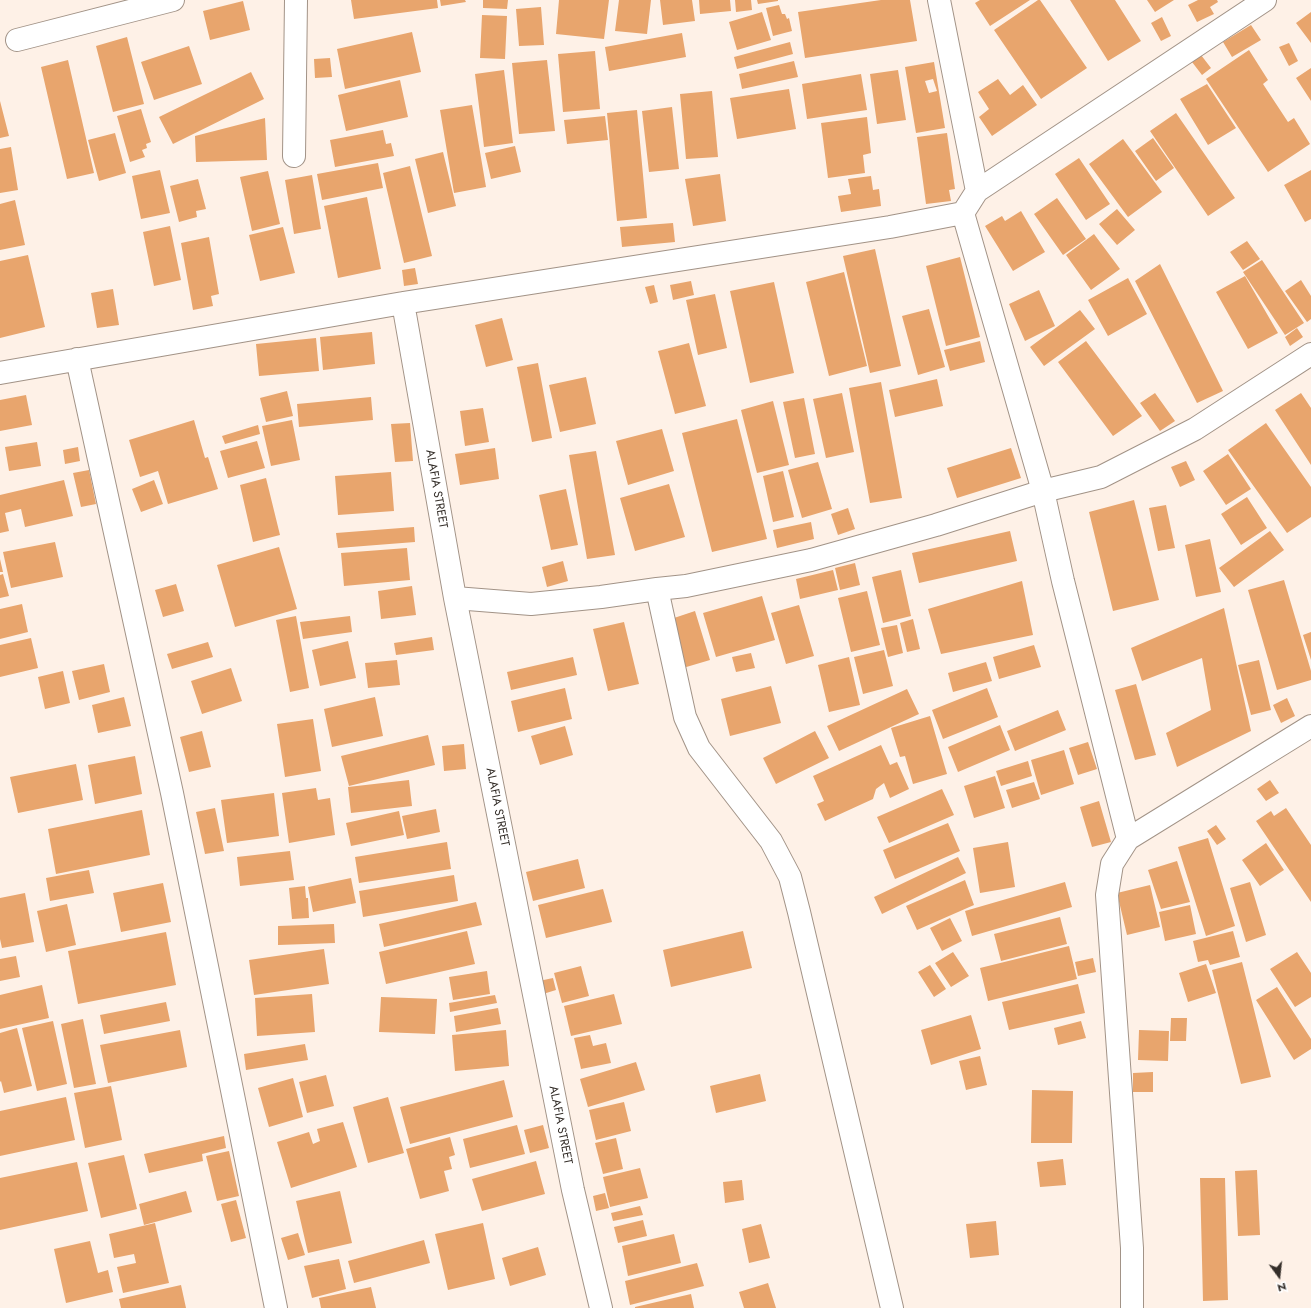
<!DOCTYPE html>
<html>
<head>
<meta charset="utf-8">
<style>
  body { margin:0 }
  #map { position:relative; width:1311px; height:1308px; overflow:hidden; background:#fef1e7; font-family:Jost,sans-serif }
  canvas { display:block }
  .north { position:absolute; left:1259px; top:1256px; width:40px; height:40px; -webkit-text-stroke:3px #fff; paint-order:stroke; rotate:165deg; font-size:11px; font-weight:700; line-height:16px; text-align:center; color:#342e29 }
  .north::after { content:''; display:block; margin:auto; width:14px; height:18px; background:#342e29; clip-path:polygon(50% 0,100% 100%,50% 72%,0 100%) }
</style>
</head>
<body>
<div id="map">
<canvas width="1311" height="1308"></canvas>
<div class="north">N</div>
</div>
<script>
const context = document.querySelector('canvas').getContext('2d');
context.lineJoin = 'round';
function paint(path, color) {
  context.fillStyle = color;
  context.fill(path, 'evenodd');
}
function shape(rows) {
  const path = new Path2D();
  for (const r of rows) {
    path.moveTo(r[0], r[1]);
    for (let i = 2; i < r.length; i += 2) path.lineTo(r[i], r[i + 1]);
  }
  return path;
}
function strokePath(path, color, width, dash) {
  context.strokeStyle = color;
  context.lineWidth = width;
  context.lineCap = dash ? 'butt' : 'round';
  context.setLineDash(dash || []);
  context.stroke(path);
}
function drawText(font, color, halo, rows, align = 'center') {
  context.font = font + ' Jost,sans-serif';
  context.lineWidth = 4;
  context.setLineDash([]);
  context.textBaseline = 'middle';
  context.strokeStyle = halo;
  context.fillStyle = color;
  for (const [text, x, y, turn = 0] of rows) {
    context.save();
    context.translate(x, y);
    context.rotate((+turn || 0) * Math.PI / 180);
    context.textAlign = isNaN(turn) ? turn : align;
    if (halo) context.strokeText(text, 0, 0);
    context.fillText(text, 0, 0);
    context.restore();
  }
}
paint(shape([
  [351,0,437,0,438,8,354,19],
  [440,0,465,0,466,2,441,6],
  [483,0,508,0,507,9,483,8],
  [559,0,609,0,604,39,556,34],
  [619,0,651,0,647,34,615,31],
  [660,0,692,0,695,21,663,25],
  [699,0,730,0,731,11,700,14],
  [735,0,751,0,752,10,736,12],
  [757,0,778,0,778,1,758,4],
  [881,0,910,0,917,41,805,58,798,12],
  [980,0,1030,0,990,26,975,3],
  [1038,0,1040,0,1087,68,1041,99,994,30],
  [1070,0,1115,0,1141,41,1108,61],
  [1147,0,1174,0,1155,12],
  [1198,0,1217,0,1218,2,1210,7,1214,14,1197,22,1188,5],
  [243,1,250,30,210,40,203,11],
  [779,5,782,14,785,14,787,19,789,18,792,31,773,36,766,8],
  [541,7,544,45,519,46,516,9],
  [762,12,771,40,737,50,729,22],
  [1311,12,1311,43,1296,23],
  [482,15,507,16,505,59,480,58],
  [1162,17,1171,36,1161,41,1151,23],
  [1251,25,1261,40,1232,57,1223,42],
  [412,32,421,72,345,89,337,49],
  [682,33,686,57,609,71,605,47],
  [127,37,144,104,113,112,96,46],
  [790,42,793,54,737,69,734,57],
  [1289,43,1298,61,1289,66,1279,47],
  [189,46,202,84,154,100,141,62],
  [1249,50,1268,80,1263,84,1288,122,1294,118,1310,144,1268,172,1206,79],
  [595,51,600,109,563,112,558,54],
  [1201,55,1211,68,1202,75,1192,62],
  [330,58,332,77,315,78,314,59],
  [68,60,94,173,67,179,41,67],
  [547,60,555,131,519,134,512,63],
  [794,61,798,77,742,89,739,74],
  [934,62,945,128,916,133,905,67],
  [933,79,937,91,929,93,925,81],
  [1311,68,1311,101,1296,78],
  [504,70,513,143,484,147,475,74],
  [898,70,906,120,877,124,870,74],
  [251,72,264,99,173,144,159,117],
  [861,74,867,110,807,119,802,84],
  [998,79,1010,95,1023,85,1037,105,992,136,979,117,989,109,978,92],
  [400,80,408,117,346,131,338,95],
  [1207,84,1236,128,1208,145,1180,99],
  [789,89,796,129,737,139,730,98],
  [712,91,718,157,686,159,680,94],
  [0,101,9,136,0,138],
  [472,105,486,187,454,193,440,110],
  [672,107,679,169,649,172,642,111],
  [141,109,151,142,146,144,147,148,142,150,145,157,130,162,117,116],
  [637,110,647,218,617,221,607,113],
  [1176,113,1235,198,1208,216,1150,131],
  [605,116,608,140,567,144,564,120],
  [867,117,871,153,863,155,865,173,828,178,821,123],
  [265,118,267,160,196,162,195,136],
  [383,130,386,144,391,143,394,156,335,167,330,140],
  [115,133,126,173,99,181,88,140],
  [947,133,955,189,949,190,951,201,926,204,917,137],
  [1153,138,1174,168,1156,181,1135,151],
  [1123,139,1162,192,1128,217,1089,164],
  [515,146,521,172,491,179,485,153],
  [11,147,18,190,0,193,0,149],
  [443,152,456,206,428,213,415,159],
  [1079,158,1110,204,1086,220,1055,174],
  [378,163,383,188,322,200,317,174],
  [410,166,432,256,404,263,383,173],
  [160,170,170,213,141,219,132,176],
  [1311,170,1311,219,1305,222,1284,185],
  [268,171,280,224,252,231,240,177],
  [720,174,726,221,693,226,685,179],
  [312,175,321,229,294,234,285,180],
  [871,176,873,190,879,189,881,206,841,212,838,196,851,194,848,179],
  [198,179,206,209,196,211,197,217,179,222,170,186],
  [367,197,381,269,338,278,324,206],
  [1057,198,1086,239,1063,255,1034,214],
  [15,200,25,245,0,250,0,204],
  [1117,209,1135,230,1117,245,1099,224],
  [1021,211,1045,252,1013,271,985,226,1002,216,1005,221],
  [673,223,675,242,622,247,620,227],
  [170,226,181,280,154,286,143,232],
  [283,227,295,273,260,281,249,235],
  [1094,234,1120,269,1091,290,1066,255],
  [209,237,219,294,211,296,213,306,193,310,181,243],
  [1247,241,1260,259,1243,270,1230,252],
  [875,249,901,366,870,373,843,256],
  [28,255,45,327,0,338,0,261],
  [960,257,980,337,946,346,926,266],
  [1262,260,1304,323,1285,335,1243,272],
  [1160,264,1223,391,1197,403,1135,281],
  [415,268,418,284,404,286,402,270],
  [844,272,867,366,829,376,806,282],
  [1245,276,1278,333,1248,349,1216,292],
  [1128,278,1147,314,1108,336,1088,300],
  [1301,280,1311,296,1311,319,1307,322,1285,291],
  [691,281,694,295,673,300,670,285],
  [774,282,794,373,750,383,730,291],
  [654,285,658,302,650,304,645,287],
  [113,289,119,325,97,328,91,293],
  [1039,290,1055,326,1025,341,1009,304],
  [715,294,727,348,698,355,686,300],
  [929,309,945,367,918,375,902,316],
  [1080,310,1095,329,1044,366,1030,347],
  [502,318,513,360,486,367,475,325],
  [1297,328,1303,337,1290,346,1285,337],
  [372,332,375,364,323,370,320,337],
  [316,338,319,371,259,376,256,344],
  [980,341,985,362,950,371,944,350],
  [1086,341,1142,416,1113,436,1058,362],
  [689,343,706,406,675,414,658,351],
  [538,363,552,438,532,442,517,367],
  [586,377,596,424,560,432,549,385],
  [937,379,943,406,895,417,889,390],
  [881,382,902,498,870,503,849,388],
  [287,391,293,416,266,422,260,398],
  [842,393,854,452,826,458,813,399],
  [1155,393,1175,421,1160,431,1140,403],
  [1301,393,1311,408,1311,465,1275,410],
  [26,395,32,425,0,431,0,400],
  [371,397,373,420,299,427,297,404],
  [804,398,815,454,795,458,783,402],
  [773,401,789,465,757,473,741,410],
  [483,408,489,442,465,446,460,411],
  [737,419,767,539,712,552,682,433],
  [194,420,205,458,208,457,218,489,168,504,158,471,140,477,129,440],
  [292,420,300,460,271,466,262,426],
  [410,423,413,461,395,462,391,424],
  [1266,423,1311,487,1311,517,1287,533,1228,450],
  [258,425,260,434,225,444,222,436],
  [662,429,674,471,628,485,616,441],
  [257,441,265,468,228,478,220,451],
  [37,442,41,466,9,471,5,447],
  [78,447,80,461,65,464,63,450],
  [495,448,499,479,460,485,455,454],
  [1011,448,1021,478,957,498,947,468],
  [596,451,615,555,587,559,569,455],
  [1228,454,1251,489,1226,505,1203,471],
  [1186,461,1195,480,1180,487,1171,467],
  [818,462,832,509,802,518,788,470],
  [89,470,96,504,81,507,73,473],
  [783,471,794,517,773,522,763,476],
  [391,472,394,511,338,515,335,476],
  [266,478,280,535,253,542,240,485],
  [64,480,73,516,25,527,21,509,5,513,9,531,0,533,0,495],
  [154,480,163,504,141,512,132,489],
  [669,484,685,537,635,551,620,498],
  [566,489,578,545,551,550,539,495],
  [1247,497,1267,528,1241,545,1221,514],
  [1134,500,1159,600,1113,611,1089,512],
  [1166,505,1175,548,1158,551,1149,508],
  [848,508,855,529,838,535,831,514],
  [811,522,814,539,777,548,773,530],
  [414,527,415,542,338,548,336,533],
  [1010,531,1017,561,919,583,912,553],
  [1270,531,1284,550,1234,587,1219,568],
  [1210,539,1221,592,1196,597,1185,545],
  [55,542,63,577,11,588,3,552],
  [279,547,297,609,235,627,217,565],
  [407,548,410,580,344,586,341,553],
  [0,559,3,572,0,572],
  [563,561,568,581,547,587,542,567],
  [855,563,860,585,840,590,835,568],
  [833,570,838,590,800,599,796,579],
  [901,570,911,616,883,623,872,577],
  [3,574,9,596,0,598,0,575],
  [1284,580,1311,671,1311,680,1277,690,1248,590],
  [1022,581,1033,635,941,654,928,609],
  [176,584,184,611,163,617,155,590],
  [412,586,416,615,381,619,378,591],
  [867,591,880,645,851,652,838,598],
  [762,596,775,640,716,657,703,613],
  [22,604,28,632,0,639,0,609],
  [799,605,814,656,786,664,771,613],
  [1224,608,1251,731,1177,767,1166,733,1211,710,1202,658,1142,681,1131,648],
  [695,611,710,660,683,668,668,620],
  [296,616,309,688,290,692,276,620],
  [350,616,352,632,303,639,300,622],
  [913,619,920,649,907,652,900,623],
  [624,622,639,684,608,691,593,629],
  [897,625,903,653,888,657,881,628],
  [1311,632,1311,660,1303,635],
  [432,637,434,650,396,655,394,643],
  [31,638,38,668,0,677,0,645],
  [348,641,356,678,320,686,312,650],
  [208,642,213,657,172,669,167,654],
  [1034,645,1041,667,999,679,993,657],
  [884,650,893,686,863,694,854,657],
  [751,653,755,668,736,672,732,657],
  [573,657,577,675,511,690,507,672],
  [849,657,860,705,829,712,818,665],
  [397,660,400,685,368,688,365,663],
  [1259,660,1271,710,1251,715,1238,665],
  [986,662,992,681,953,692,948,673],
  [104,664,110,692,79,700,72,671],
  [231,668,242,701,202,714,191,681],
  [63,671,70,703,45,709,38,677],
  [1136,684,1156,755,1135,760,1115,690],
  [771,686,781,723,730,736,721,699],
  [565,688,572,719,518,732,511,701],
  [987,688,998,717,943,739,932,710],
  [907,689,919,714,839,751,827,726],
  [124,697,131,726,98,733,92,705],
  [375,697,383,736,332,747,324,709],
  [1287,698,1295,716,1281,723,1273,705],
  [1058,710,1066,730,1015,751,1007,731],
  [930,716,947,774,913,784,905,756,900,757,891,728],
  [313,719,321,771,285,777,277,724],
  [1000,725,1010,750,958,772,948,747],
  [565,726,573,755,540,765,531,736],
  [202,731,211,767,189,772,180,737],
  [815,731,829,758,776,784,763,758],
  [428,735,435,765,349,786,341,756],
  [1088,742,1097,769,1078,775,1069,748],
  [464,744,466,769,444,771,442,746],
  [881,745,890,765,897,762,909,789,890,798,884,783,876,789,873,799,825,821,817,804,824,801,813,776],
  [1064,750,1074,784,1041,795,1031,760],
  [135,756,142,794,95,804,88,765],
  [1028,761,1032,776,1001,786,996,771],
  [76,764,83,800,18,813,10,777],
  [995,776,1005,808,974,818,964,786],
  [409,780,412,806,351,813,348,787],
  [1270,780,1279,793,1266,801,1257,789],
  [1034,782,1040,799,1012,808,1006,790],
  [316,788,318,800,330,798,335,835,289,843,282,793],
  [942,789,954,815,889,843,877,817],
  [274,793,279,836,227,843,221,800],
  [1099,801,1111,842,1092,847,1080,807],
  [215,808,224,851,205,854,196,812],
  [1286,808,1311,845,1311,902,1256,821,1271,811,1274,816],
  [436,809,440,832,407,839,402,816],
  [142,810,150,855,56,874,48,829],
  [399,811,404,835,351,846,346,823],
  [948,823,960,851,895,879,883,850],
  [1216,825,1226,839,1217,845,1207,831],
  [1208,838,1235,926,1206,936,1178,847],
  [447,842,451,869,359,883,355,857],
  [1008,842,1015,887,980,893,973,848],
  [1266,843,1284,870,1260,886,1242,860],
  [290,851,294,880,240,886,237,857],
  [958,857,966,873,882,914,874,897],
  [578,859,585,888,533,901,526,872],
  [1177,861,1190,902,1161,909,1148,870],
  [89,870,94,893,50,901,46,878],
  [454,875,458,901,363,917,359,891],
  [351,878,356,903,313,912,308,887],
  [965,880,974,905,917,930,906,906],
  [1065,882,1072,907,972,936,965,911],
  [1250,882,1266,935,1246,942,1230,888],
  [163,883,171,922,121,932,113,893],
  [1150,885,1160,927,1127,935,1117,893],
  [305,886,306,898,308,898,309,918,292,919,289,888],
  [603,889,612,922,546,938,538,905],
  [25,893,34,942,2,948,0,939,0,898],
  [476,902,482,925,384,947,379,924],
  [67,904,76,945,46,952,37,911],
  [1190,905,1196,934,1165,941,1159,912],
  [1060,917,1067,944,1001,961,994,934],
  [950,918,962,941,942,951,930,928],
  [334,924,335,943,278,945,278,926],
  [467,931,475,964,386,984,379,952],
  [743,931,752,968,671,987,663,950],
  [1233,931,1240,957,1210,965,1208,960,1198,962,1193,941],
  [166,932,176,985,78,1004,68,951],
  [1069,946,1077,979,988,1001,980,968],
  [324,949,329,984,254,995,249,960],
  [953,952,969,976,951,987,935,963],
  [1297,952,1311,973,1311,997,1295,1007,1270,969],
  [16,956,20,977,0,981,0,959],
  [1093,958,1096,972,1078,976,1075,962],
  [1242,962,1271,1077,1241,1084,1212,970],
  [1206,964,1216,993,1188,1002,1179,973],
  [930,965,946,989,934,997,918,972],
  [581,966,589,996,562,1003,554,973],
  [487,971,490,994,453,1000,449,977],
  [553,978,556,990,543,994,539,981],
  [1078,984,1085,1013,1009,1030,1002,1002],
  [42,985,49,1018,0,1029,0,995],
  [1277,987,1311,1039,1311,1049,1294,1060,1256,1000],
  [312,994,315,1032,257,1036,255,998],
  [614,994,622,1024,571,1036,564,1006],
  [495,995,497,1003,450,1012,449,1003],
  [381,997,437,999,435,1034,379,1032],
  [166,1002,170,1021,104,1034,100,1015],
  [498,1008,501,1024,456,1032,454,1016],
  [971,1015,981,1049,931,1065,921,1030],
  [1171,1018,1187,1018,1186,1041,1170,1041],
  [83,1019,96,1084,74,1088,61,1024],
  [53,1021,67,1084,37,1091,22,1028],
  [1081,1021,1086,1038,1058,1045,1054,1028],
  [17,1028,32,1086,4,1093,1,1081,0,1082,0,1033],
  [180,1030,187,1067,108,1083,100,1045],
  [506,1030,509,1066,455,1071,452,1035],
  [1139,1030,1169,1031,1168,1061,1138,1060],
  [590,1035,593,1046,606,1043,611,1063,581,1069,574,1038],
  [305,1044,308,1060,246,1070,244,1054],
  [980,1056,987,1085,966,1090,959,1061],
  [636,1062,645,1090,588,1107,580,1079],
  [1153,1072,1153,1092,1133,1092,1133,1073],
  [760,1074,766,1101,716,1113,710,1086],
  [326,1075,334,1106,307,1113,299,1082],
  [293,1078,303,1117,269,1127,258,1088],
  [504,1080,513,1117,410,1144,400,1107],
  [111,1086,122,1140,85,1148,74,1093],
  [1032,1090,1073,1091,1072,1143,1031,1143],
  [66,1097,75,1140,0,1156,0,1111],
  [388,1097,404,1153,368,1163,353,1107],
  [624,1102,631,1131,596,1140,589,1110],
  [343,1122,357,1167,291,1188,277,1142,309,1132,313,1144,320,1141,317,1129],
  [517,1125,525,1154,470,1168,463,1139],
  [543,1125,549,1148,530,1153,524,1130],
  [224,1136,226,1148,202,1154,203,1161,149,1173,144,1154],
  [450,1137,455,1155,449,1157,452,1169,444,1171,449,1191,420,1199,406,1149],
  [616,1138,623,1169,603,1174,595,1143],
  [229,1151,239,1196,217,1201,206,1156],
  [124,1155,137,1209,101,1218,88,1163],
  [1063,1159,1066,1185,1040,1187,1037,1162],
  [536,1161,545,1194,482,1211,472,1179],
  [77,1162,88,1211,0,1230,0,1178],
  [640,1168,648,1198,610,1207,603,1177],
  [1257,1170,1260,1235,1238,1236,1235,1171],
  [1200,1178,1225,1178,1228,1300,1203,1301],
  [742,1180,744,1200,725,1203,723,1182],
  [186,1191,192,1212,144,1225,139,1204],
  [340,1191,352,1243,308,1253,296,1201],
  [605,1193,609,1208,596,1211,593,1196],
  [236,1200,246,1238,231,1242,221,1204],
  [640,1206,643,1215,613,1221,611,1213],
  [643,1220,647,1236,618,1243,614,1227],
  [996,1221,999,1255,970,1258,966,1224],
  [155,1223,169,1283,123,1293,117,1267,136,1263,134,1254,114,1258,109,1234],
  [483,1223,495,1279,448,1290,435,1234],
  [761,1224,770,1258,749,1263,742,1229],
  [298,1233,305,1255,288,1260,281,1238],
  [674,1234,681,1263,628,1276,622,1246],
  [424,1240,430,1263,354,1283,348,1261],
  [90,1241,98,1273,108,1270,113,1292,66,1303,54,1249],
  [538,1247,546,1275,510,1286,502,1258],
  [339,1259,346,1289,312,1298,304,1266],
  [697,1263,704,1286,630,1305,625,1281],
  [768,1283,776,1308,744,1308,739,1292],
  [181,1285,186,1308,121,1308,119,1299],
  [371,1287,376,1308,321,1308,319,1298],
  [691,1294,694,1308,635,1308,635,1307]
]), '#e8a56d');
const minor = shape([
  [939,0,977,191,963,213,1043,491,1063,581,1128,839],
  [17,40,173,0],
  [294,156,296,0],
  [977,191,1265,0],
  [403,303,455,598,573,1190,601,1308],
  [77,359,172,793,276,1308],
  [0,373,403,303,890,227,963,213],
  [657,589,685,717,699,748,771,841,790,877,799,912,892,1308],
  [455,598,531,604,601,597,657,589,686,586,811,560,936,525,1043,491,1101,477,1195,429,1311,354],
  [1132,1308,1132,1248,1107,895,1112,864,1128,839,1311,726]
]);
strokePath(minor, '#a29387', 24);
strokePath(minor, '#fff', 22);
drawText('12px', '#342e29', '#fff', [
  ["ALAFIA STREET",436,489,80],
  ["ALAFIA STREET",497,807,79],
  ["ALAFIA STREET",560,1125,79]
]);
</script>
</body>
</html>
